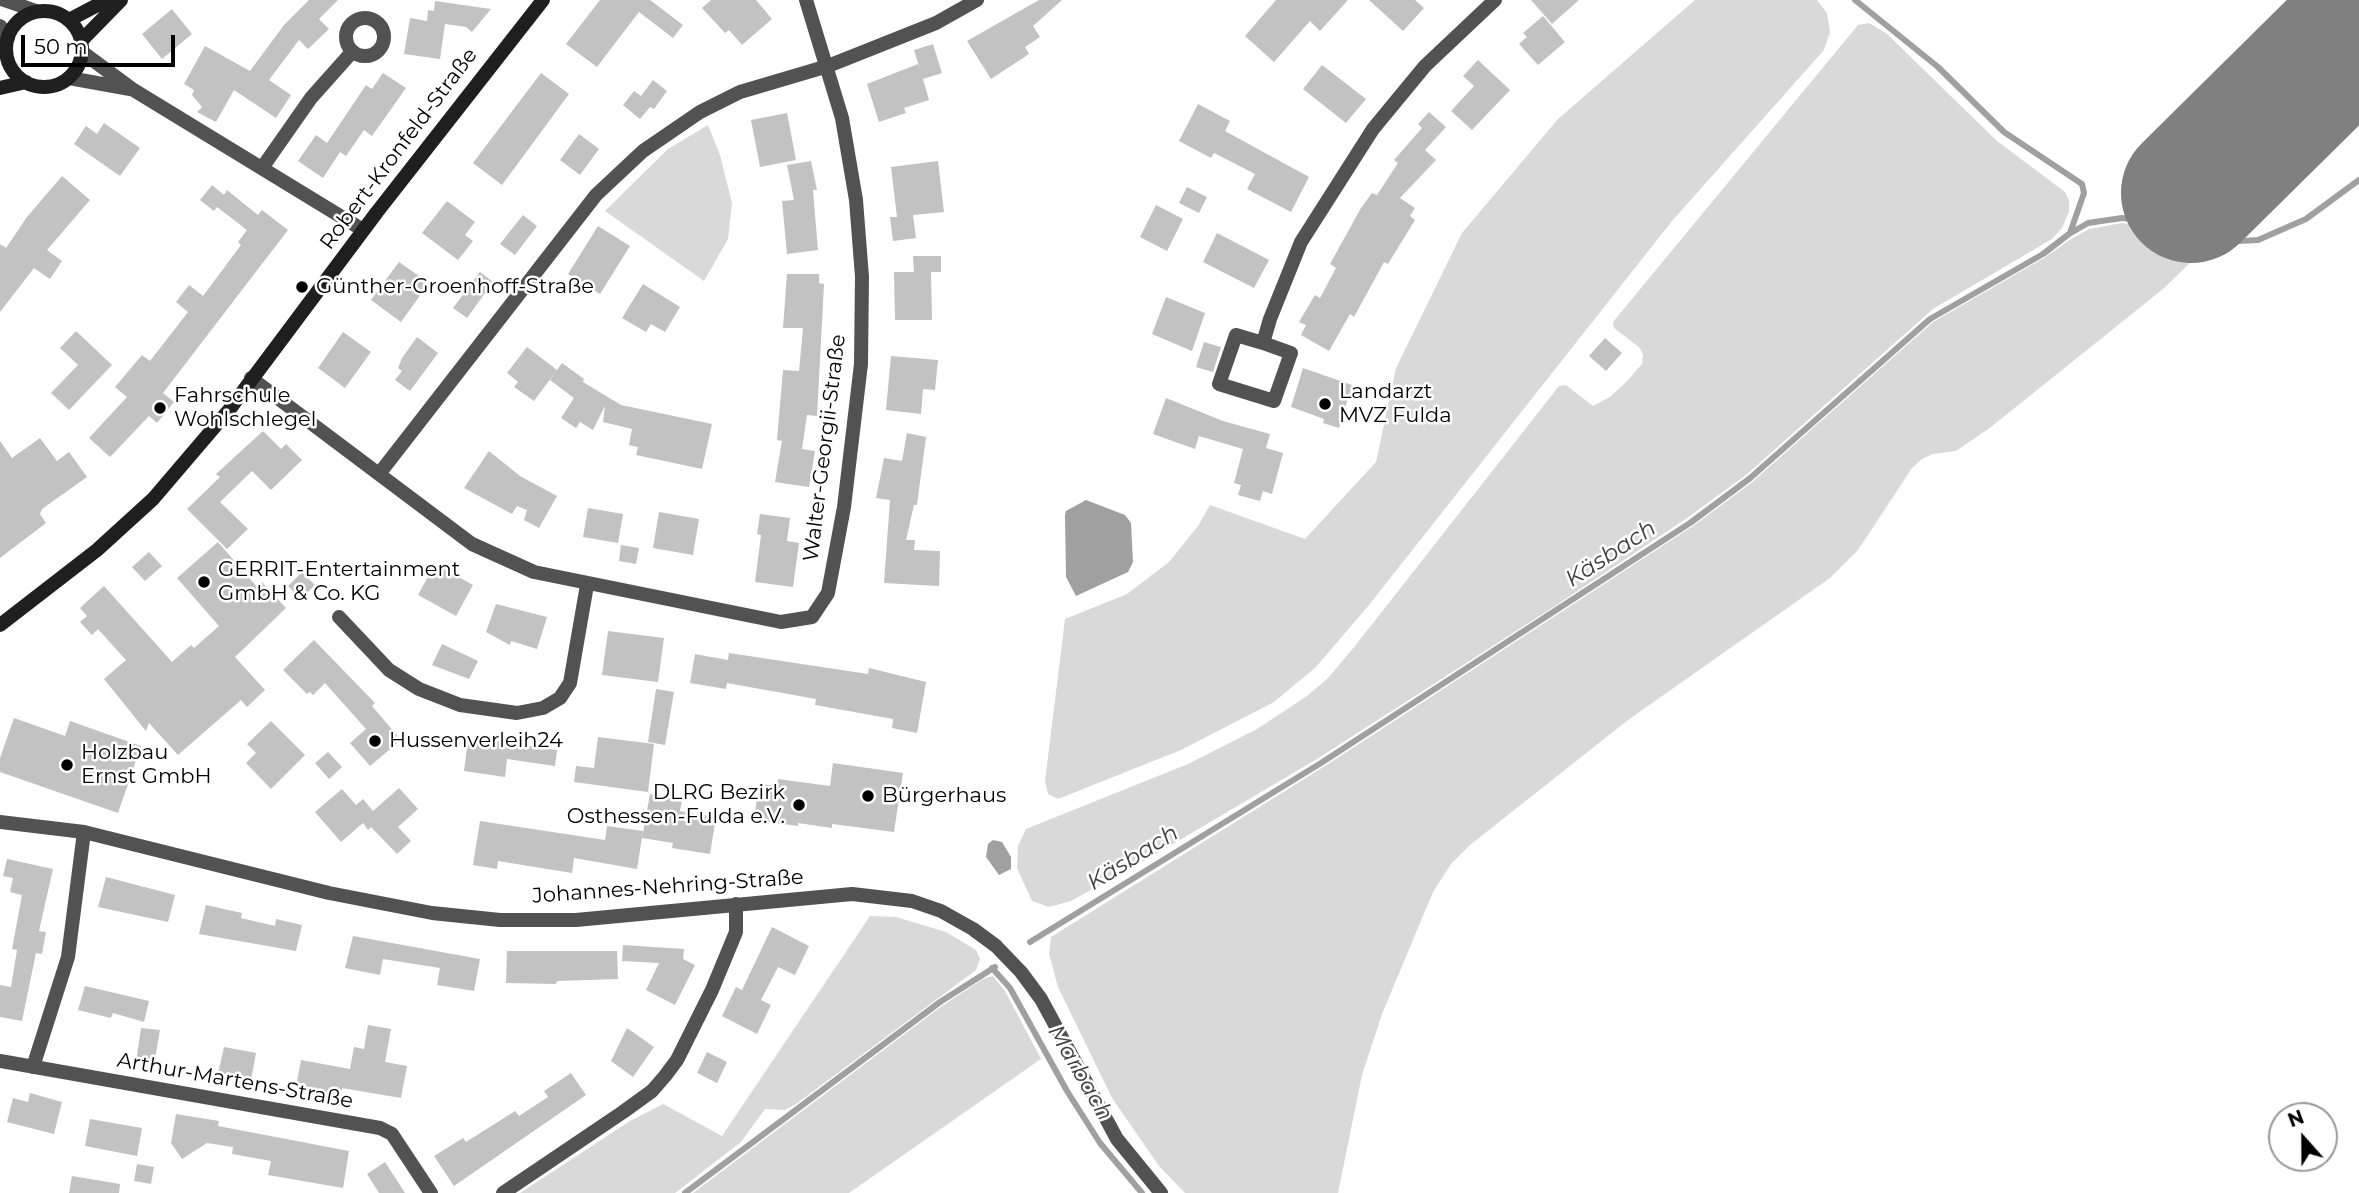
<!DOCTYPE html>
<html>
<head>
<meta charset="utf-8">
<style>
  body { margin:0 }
  #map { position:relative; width:2359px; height:1193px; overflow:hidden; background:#fff; font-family:Montserrat,sans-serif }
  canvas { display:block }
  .north { position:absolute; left:2268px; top:1102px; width:70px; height:70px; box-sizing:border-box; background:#fff; border:2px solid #999; border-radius:50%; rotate:339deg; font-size:19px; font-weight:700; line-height:28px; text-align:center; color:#000 }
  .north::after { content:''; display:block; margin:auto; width:24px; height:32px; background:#000; clip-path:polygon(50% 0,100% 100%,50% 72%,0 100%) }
  .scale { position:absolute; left:21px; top:35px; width:154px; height:32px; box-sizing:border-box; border:4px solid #000; border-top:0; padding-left:9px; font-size:21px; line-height:24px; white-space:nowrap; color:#000; -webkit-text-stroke:5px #fff; paint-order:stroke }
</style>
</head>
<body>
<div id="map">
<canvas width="2359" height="1193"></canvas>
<div class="north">N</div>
<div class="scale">50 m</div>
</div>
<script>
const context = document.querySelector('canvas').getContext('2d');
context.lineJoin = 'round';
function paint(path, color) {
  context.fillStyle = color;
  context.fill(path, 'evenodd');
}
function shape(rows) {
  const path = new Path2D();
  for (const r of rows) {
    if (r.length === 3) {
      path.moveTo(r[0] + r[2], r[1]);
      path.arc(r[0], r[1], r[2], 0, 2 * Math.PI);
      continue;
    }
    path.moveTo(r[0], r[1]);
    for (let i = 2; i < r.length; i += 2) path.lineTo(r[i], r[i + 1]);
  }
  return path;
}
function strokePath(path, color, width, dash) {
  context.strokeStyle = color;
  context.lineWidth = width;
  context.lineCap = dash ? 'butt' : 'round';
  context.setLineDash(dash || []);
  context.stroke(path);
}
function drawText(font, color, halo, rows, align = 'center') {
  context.font = font + ' Montserrat,sans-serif';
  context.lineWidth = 5;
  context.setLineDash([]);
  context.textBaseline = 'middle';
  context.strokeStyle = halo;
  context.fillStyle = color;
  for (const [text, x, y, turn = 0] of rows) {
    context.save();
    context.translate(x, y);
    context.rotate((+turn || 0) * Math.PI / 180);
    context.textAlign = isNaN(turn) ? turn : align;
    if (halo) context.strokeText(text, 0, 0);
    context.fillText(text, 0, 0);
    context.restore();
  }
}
paint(shape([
  [1695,0,1817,0,1827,13,1830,32,1824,50,1672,221,1369,605,1316,667,1274,702,1181,750,1058,799,1048,794,1045,781,1065,619,1127,594,1169,562,1198,526,1210,505,1305,539,1376,462,1396,368,1462,233,1558,119],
  [1869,23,1886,33,1997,141,2065,192,2069,200,2069,212,2062,228,2052,239,1933,309,1746,475,1687,518,1555,606,1317,759,1168,847,1071,901,1049,907,1032,901,1017,868,1018,846,1026,829,1188,764,1257,729,1307,696,1328,678,1355,646,1559,386,1566,385,1593,406,1610,397,1628,380,1642,364,1643,355,1640,348,1614,328,1613,322,1858,25],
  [708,125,720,155,732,203,728,239,704,281,605,211,668,149],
  [2122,223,2138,225,2197,248,2193,260,2163,289,1991,427,1956,451,1933,454,1922,459,1912,468,1858,550,1830,578,1628,720,1470,845,1451,864,1433,892,1382,1014,1362,1075,1338,1193,1185,1193,1159,1166,1112,1098,1058,987,1049,954,1051,937,1325,766,1693,526,1751,483,1933,322,2044,258,2071,239,2089,229],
  [870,916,896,917,946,932,976,950,980,959,976,970,796,1104,785,1110,765,1109,741,1142,675,1193,520,1193,630,1121,663,1104,722,1136],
  [993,976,1005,991,1041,1059,849,1193,693,1193,942,1006,983,979]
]), '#d9d9d9');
paint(shape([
  [1086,500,1125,515,1131,523,1133,562,1128,572,1076,596,1066,577,1065,515,1066,511],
  [993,840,1002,842,1011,857,1011,869,999,875,986,857,988,844]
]), '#a0a0a0');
strokePath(shape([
  [1855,0,1938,67,2004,132,2082,184,2084,193,2070,233],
  [2220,242,2258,240,2306,219,2359,180],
  [1030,942,1321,763,1690,523,1749,479,1930,319,2043,254,2069,234,2088,223,2122,218,2140,220,2199,242],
  [992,968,1010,988,1067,1091,1100,1143,1142,1193],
  [685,1193,940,1002,995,967]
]), '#a0a0a0', 6);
strokePath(shape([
  [2191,193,2359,27]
]), '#808080', 140);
paint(shape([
  [309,0,338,0,319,19,329,29,308,49,299,40,269,80,291,95,276,118,234,90,216,122,197,112,202,107,192,95,194,90,184,84,205,46,250,71,284,25],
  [600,0,650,0,683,25,673,38,639,12,597,67,566,44],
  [711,0,756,0,772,19,742,45,729,30,725,33,702,8],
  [1039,0,1062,0,1033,26,1040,37,1025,47,1029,54,991,79,967,41],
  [1276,0,1348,0,1320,31,1310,21,1274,62,1245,36],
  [1369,0,1415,0,1424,8,1403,31],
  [1531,0,1579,0,1552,24],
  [435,1,491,9,472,32,466,27,445,24,440,59,404,54,410,18,427,21,428,10,434,11],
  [172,9,192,34,162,59,142,34],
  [1543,16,1565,42,1538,65,1519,44,1527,37,1523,33],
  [933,44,942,73,923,79,929,100,904,108,906,113,879,122,867,84,918,64,921,73,914,50],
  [1478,60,1510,90,1472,130,1451,111,1474,86,1463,76],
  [1322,65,1366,99,1346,123,1303,89],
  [383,73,406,88,372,136,364,130,346,156,340,152,323,178,298,161,316,135,327,143,366,85,372,89],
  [541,73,569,94,502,185,473,163],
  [653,80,667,91,654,109,650,107,640,119,623,105,634,91,641,96],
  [1198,104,1230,121,1225,131,1309,177,1291,212,1247,189,1255,174,1214,153,1211,158,1179,141],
  [1429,112,1446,127,1425,150,1436,160,1400,198,1415,208,1410,216,1415,220,1388,264,1384,262,1354,317,1350,314,1329,351,1301,335,1306,325,1299,322,1315,295,1320,298,1336,268,1330,264,1361,208,1372,193,1377,195,1398,163,1394,160,1422,128,1418,124],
  [787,113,796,160,760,167,751,120],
  [104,123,140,148,120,176,74,144,86,126,97,134],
  [579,134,599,149,580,175,560,160],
  [811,161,817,190,813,190,818,250,787,254,782,201,794,200,787,165],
  [938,161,944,212,913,215,916,238,893,241,890,217,897,217,891,167],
  [62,176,90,200,47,250,62,261,50,279,34,268,0,312,0,244,6,248,27,217],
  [212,185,224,195,227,190,258,215,262,210,288,230,163,393,174,402,157,423,149,416,110,457,89,438,127,397,115,387,142,355,150,361,188,312,176,302,189,285,203,296,241,245,238,242,247,230,217,207,214,211,200,200],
  [1187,187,1207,197,1199,213,1179,203],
  [447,201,475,222,465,235,473,241,458,260,422,233],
  [1156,205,1183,219,1167,251,1140,237],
  [523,215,537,226,515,255,500,244],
  [598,226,630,246,600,294,568,274],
  [1217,233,1269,260,1254,288,1203,262],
  [913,256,941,256,941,272,931,272,932,320,895,320,894,272,914,272],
  [399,262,429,283,401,322,371,300],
  [480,272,493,282,467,318,453,308],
  [787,274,819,274,819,283,824,284,817,416,807,415,802,449,815,451,809,487,775,482,782,441,777,440,783,370,799,371,803,328,783,328],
  [643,284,680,307,665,332,651,324,646,332,622,318],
  [1166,297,1205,313,1192,351,1152,334],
  [76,331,112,365,69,410,51,393,78,365,60,348],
  [343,332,371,352,345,388,318,368],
  [417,337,438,353,410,391,395,380,402,371,398,368,402,358],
  [1605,338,1622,353,1606,371,1589,356],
  [1204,342,1221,347,1213,372,1196,367],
  [527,347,557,370,534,401,514,387,518,382,507,373],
  [891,356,938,360,935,390,923,389,921,414,886,410],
  [562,363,584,379,583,382,621,405,712,424,702,469,636,455,638,447,629,445,632,429,603,422,605,406,593,430,580,422,576,428,561,418,574,398,550,380],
  [1303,368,1352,385,1339,428,1323,423,1324,419,1291,407],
  [1166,398,1223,421,1270,434,1266,448,1283,453,1272,494,1263,491,1260,501,1238,495,1241,485,1234,483,1243,449,1199,436,1195,449,1153,434],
  [263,431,281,449,286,444,302,460,271,490,252,471,220,502,248,529,227,549,187,509,220,477,216,474],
  [907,433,926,437,917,505,914,505,906,540,915,540,914,550,940,551,939,586,884,583,890,500,876,498,884,458,902,461],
  [40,438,57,461,69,452,87,477,42,509,40,514,46,523,0,558,0,441,12,458],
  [489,451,520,476,557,496,539,528,524,520,527,510,517,506,512,514,464,488],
  [588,508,623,514,618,543,583,537],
  [659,512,699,519,693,555,653,548],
  [760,514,790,518,787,541,799,543,793,587,755,582,761,535,757,534],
  [218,542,257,587,262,582,286,608,235,657,265,690,247,707,241,700,178,755,149,723,146,731,104,679,126,660,98,629,92,635,80,622,87,616,80,608,104,586,172,662,191,645,194,648,219,626,177,578],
  [621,545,639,548,636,564,619,561],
  [149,552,162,566,145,581,132,567],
  [435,564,473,585,456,616,418,595],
  [302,572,315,585,301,599,288,586],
  [496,604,547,617,537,649,511,641,510,645,486,632],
  [608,631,664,638,658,682,602,675],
  [314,640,375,703,372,706,401,740,370,766,350,743,366,729,325,683,313,695,310,692,307,694,283,670],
  [442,644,478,661,469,679,432,665],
  [729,653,868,674,869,668,926,682,917,733,892,728,893,719,815,705,816,699,727,683,726,689,690,683,695,654,728,660],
  [656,689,674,692,665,745,648,742],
  [14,718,65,736,70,721,141,746,118,813,0,772,0,758],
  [271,721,305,755,271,789,246,763,256,753,247,744],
  [598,737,654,744,648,792,574,782,576,766,594,768],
  [482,739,557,750,555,766,507,759,505,777,464,771,468,740,482,742],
  [328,752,342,767,329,779,315,763],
  [833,763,903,773,894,832,832,824,832,828,798,823,798,826,754,820,759,784,777,786,778,779,830,786],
  [399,788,418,809,398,827,411,841,397,854,371,827,368,830,363,823,341,842,315,812,342,789,356,805,363,799,373,811],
  [650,794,682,800,680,811,716,817,710,854,672,848,673,843,642,838],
  [480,821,605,840,607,826,643,831,637,869,574,858,572,873,498,861,497,869,473,865],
  [7,859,53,869,39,931,46,932,42,954,36,953,22,1021,0,1017,0,985,11,987,17,950,12,949,22,895,10,892,13,878,3,876],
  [106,877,175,895,168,922,98,907],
  [206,905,242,913,241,918,275,926,276,919,302,925,296,951,199,934],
  [772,927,809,946,795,975,778,967,761,1000,771,1005,757,1034,722,1016,736,987,742,990],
  [353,936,480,959,474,991,437,985,440,968,383,959,380,975,345,968],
  [623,945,684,949,683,959,695,965,675,1005,646,990,659,963,622,961],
  [507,951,617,951,618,979,557,981,556,984,506,983],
  [85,986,149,1001,144,1022,113,1013,111,1018,78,1010],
  [368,1025,391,1029,385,1062,407,1066,401,1098,342,1088,341,1092,329,1092,296,1086,301,1060,350,1069,354,1047,364,1049],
  [141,1028,160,1030,154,1064,136,1062],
  [627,1028,654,1047,633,1077,611,1061],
  [224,1047,256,1053,251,1080,218,1073],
  [707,1052,727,1062,717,1083,697,1073],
  [571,1073,586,1095,454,1186,434,1156,463,1138,466,1142,515,1111,519,1116,548,1097,544,1091],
  [30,1093,62,1102,54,1134,7,1122,13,1098,28,1102],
  [176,1114,219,1121,218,1126,349,1151,343,1188,268,1175,271,1161,232,1154,233,1147,207,1143,182,1159,171,1143],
  [90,1119,142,1128,137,1156,85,1146],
  [385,1162,405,1193,379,1193,367,1174],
  [137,1164,154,1167,151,1184,134,1181],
  [72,1176,120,1184,119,1193,69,1193]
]), '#c2c2c2');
strokePath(shape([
  [4,0,36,11],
  [365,37,19],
  [0,26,8,38],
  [82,52,132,89,363,230],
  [69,78,130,89],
  [262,168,311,98,352,52],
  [1263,343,1291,353,1274,401,1219,384,1236,335,1263,343,1270,319,1301,242,1373,129,1425,66,1495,0],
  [251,378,472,544,534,572,781,622,812,617,828,593,844,507,861,364,862,277,856,200,842,118,806,0],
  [379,474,596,195,643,151,700,112,740,92,828,66,936,23,977,0],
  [339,617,389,670,419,689,460,705,517,713,543,708,560,698,570,683,587,585],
  [0,822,84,832,329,893,432,913,500,920,576,920,852,894,912,901,941,911,973,929,996,946,1021,972,1041,999,1117,1139,1161,1193],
  [0,1061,380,1128,392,1134,431,1193],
  [33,1067,68,957,84,832],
  [503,1193,623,1112,652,1091,665,1076,677,1060,712,990,736,932,736,904]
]), '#525252', 14);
strokePath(shape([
  [44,49,38],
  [69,20,107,0],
  [82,40,121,0],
  [0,88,26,82],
  [0,625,97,550,153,499,229,410,377,212,543,0]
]), '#1f1f1f', 14);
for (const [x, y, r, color] of [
  [302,287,7,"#000"],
  [1325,404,7,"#000"],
  [160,408,7,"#000"],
  [204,582,7,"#000"],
  [375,741,7,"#000"],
  [67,765,7,"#000"],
  [868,796,7,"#000"],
  [799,805,7,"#000"]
]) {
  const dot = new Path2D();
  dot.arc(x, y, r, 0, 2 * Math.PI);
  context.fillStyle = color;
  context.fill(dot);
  strokePath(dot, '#fff', 2.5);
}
drawText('21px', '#000', '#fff', [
  ["Robert-Kronfeld-Straße",399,149,-53],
  ["Walter-Georgii-Straße",825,448,-83],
  ["Johannes-Nehring-Straße",668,887,-4],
  ["Arthur-Martens-Straße",235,1081,10]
]);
drawText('21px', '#000', '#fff', [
  ["Günther-Groenhoff-Straße",316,287],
  ["Landarzt",1339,392],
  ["MVZ Fulda",1339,416],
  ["Fahrschule",174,396],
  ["Wohlschlegel",174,420],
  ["GERRIT-Entertainment",218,570],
  ["GmbH & Co. KG",218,594],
  ["Hussenverleih24",389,741],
  ["Holzbau",81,753],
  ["Ernst GmbH",81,777],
  ["DLRG Bezirk",785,793,"right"],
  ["Osthessen-Fulda e.V.",785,817,"right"],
  ["Bürgerhaus",882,796]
], 'left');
drawText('italic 23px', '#414141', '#fff', [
  ["Käsbach",1611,554,-33],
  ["Käsbach",1133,858,-32],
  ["Marbach",1080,1073,60]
]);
</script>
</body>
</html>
